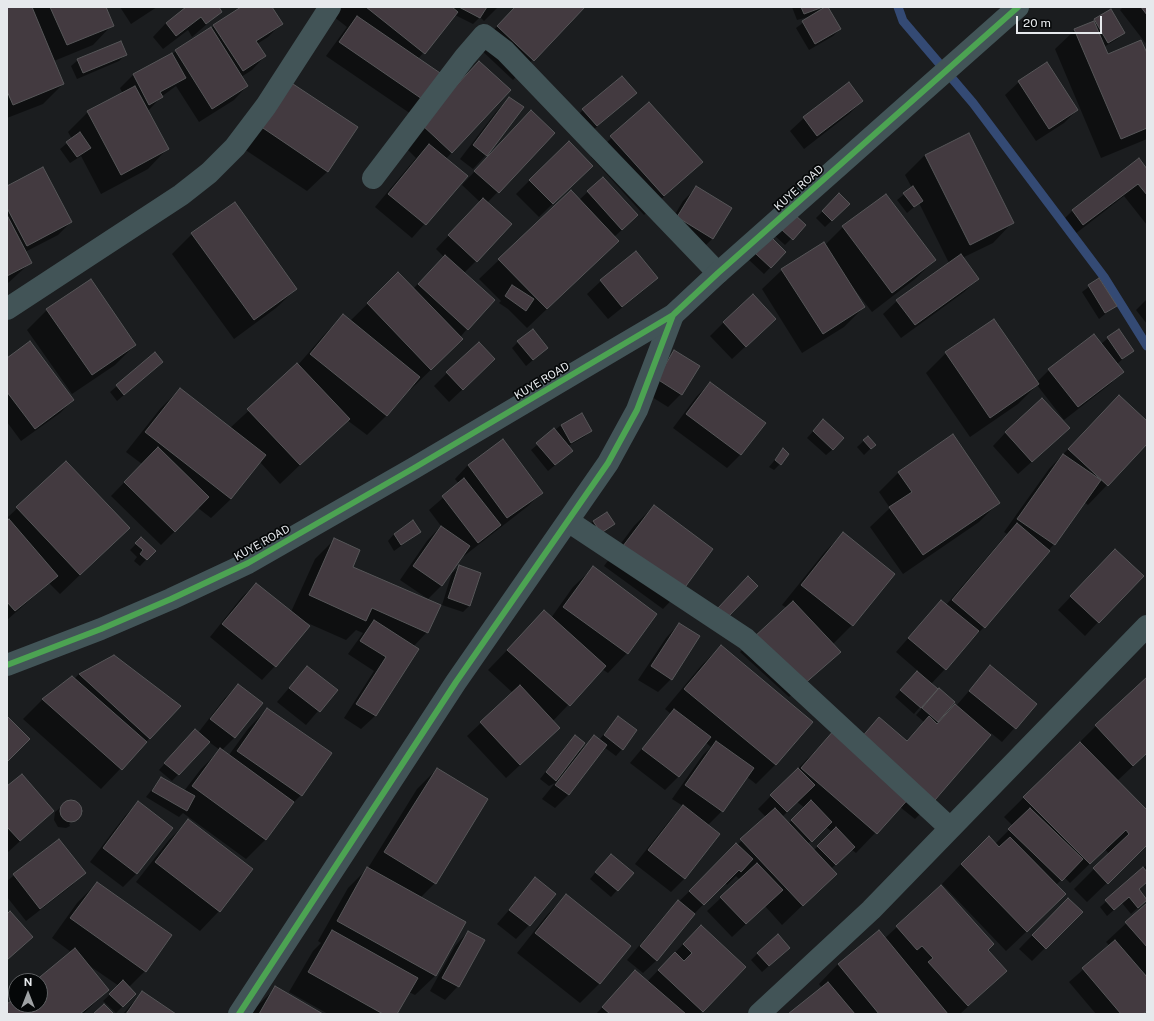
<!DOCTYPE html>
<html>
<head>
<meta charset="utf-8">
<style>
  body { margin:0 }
  #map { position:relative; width:1154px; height:1021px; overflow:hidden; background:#1b1d1f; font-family:"Public Sans",sans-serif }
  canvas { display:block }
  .frame { position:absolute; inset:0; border:8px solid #e6e9ec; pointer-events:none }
  .north { position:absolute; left:8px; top:973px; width:40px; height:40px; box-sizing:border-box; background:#050708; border:1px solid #5f6163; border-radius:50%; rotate:0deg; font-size:11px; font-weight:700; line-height:16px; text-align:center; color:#e6e9ec }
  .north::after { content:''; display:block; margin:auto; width:14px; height:18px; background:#9fa2a4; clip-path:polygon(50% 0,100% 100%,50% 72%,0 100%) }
  .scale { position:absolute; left:1016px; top:16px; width:86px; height:18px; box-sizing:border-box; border:2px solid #e6e9ec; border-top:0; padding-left:5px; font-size:12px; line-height:14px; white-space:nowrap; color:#e6e9ec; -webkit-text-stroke:3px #050708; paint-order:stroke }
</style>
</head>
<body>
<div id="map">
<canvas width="1154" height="1021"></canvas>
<div class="frame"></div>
<div class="north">N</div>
<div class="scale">20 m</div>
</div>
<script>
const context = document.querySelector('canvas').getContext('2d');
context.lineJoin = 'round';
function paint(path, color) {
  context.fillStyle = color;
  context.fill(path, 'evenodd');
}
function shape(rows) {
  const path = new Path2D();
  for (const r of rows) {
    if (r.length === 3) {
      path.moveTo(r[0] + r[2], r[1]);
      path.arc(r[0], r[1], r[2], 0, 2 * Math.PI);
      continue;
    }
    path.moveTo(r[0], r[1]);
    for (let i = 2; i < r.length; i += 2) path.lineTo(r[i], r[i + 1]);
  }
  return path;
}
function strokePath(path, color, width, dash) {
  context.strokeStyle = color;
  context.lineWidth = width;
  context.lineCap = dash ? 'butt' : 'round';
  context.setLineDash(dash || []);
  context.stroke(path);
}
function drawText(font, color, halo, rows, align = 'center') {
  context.font = font + ' "Public Sans",sans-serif';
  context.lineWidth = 3.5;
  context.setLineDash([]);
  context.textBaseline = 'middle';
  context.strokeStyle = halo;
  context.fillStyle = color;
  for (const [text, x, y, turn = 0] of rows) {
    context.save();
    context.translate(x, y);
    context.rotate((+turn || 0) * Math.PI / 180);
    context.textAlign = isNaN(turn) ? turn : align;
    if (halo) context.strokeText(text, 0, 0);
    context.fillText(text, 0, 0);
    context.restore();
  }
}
paint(shape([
  [7,7,105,7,112,25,93,45,54,61,63,84,43,104,7,118],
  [120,7,157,7,131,24],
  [188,7,217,7,221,12,192,37,188,30,163,49,153,37,166,23],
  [243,7,270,7,281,24,268,37,257,44,265,56,252,70,241,77,247,86,234,100,199,122,176,86,161,97,148,111,167,149,148,169,101,194,81,156,70,163,60,149,72,139,68,132,88,112,123,94,120,88,133,75,172,54],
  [334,7,498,7,484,21,480,17,473,24,455,15,418,59,442,75,411,114,326,56,347,27,329,13],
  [515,7,584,7,513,80,478,47],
  [792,7,823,7,820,10,827,7,840,29,833,36,809,50,796,28,812,16,797,20],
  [1123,7,1147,7,1147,45,1120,10],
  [1111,10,1124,32,1117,39,1104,47,1108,55,1147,56,1147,139,1101,158,1055,49,1075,30,1092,23],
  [126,54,119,61,77,79,71,66,78,60],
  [479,62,452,152,446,159,467,176,412,238,375,207,416,158,402,144],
  [1019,82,1077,110,1064,123,1036,141,1005,95],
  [290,83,357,128,327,172,307,191,241,147],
  [848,84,862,101,849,114,804,149,790,131,804,118],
  [635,93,583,139,570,123,583,110],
  [509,98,486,155,473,169,460,159,496,112],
  [649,103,702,162,644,215,591,157],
  [518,125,554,133,487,203,476,261,464,273,467,329,442,359,411,389,410,388,386,416,367,435,347,420,280,484,260,462,231,499,211,518,198,508,161,545,111,496,142,464,126,452,160,409,180,389,230,428,298,365,324,335,343,315,350,321,398,274,413,289,444,257,436,249,480,202,462,185],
  [968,134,1012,223,993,243,962,258,978,279,964,292,901,338,883,314,897,301,949,263,919,203,907,213,897,200,912,188,905,175,925,155],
  [1138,159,1147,170,1147,225,1124,196,1070,238,1059,224,1072,211],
  [603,178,624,228,614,237,598,260,527,328,508,309,499,303,501,301,479,279,499,260,579,200],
  [578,179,539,217,516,194,530,180],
  [7,187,71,222,58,235,25,252,31,262,7,284],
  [696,188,713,238,699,252,665,231,683,201],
  [839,195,849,204,825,227,816,218],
  [885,195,935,260,915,279,872,312,852,286,851,287,864,307,844,327,802,353,762,289,782,270,825,245,843,227],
  [788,222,805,225,785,245,775,236],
  [192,234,296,289,276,308,234,339,172,254],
  [770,238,785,252,764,274,749,260],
  [636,253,657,278,643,291,608,319,587,294,601,281],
  [1098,280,1115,306,1099,319,1082,292],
  [1147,299,1147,324,1136,310],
  [47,310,135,345,115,365,72,394,27,330],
  [994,320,1037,382,1049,370,1101,344,1118,330,1132,351,1117,364,1122,372,1109,385,1064,420,1037,385,1018,404,970,437,926,373,946,353],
  [724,322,761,332,732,359,710,336],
  [518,342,547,348,526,366,512,348],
  [675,352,681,394,668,407,644,392,661,365],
  [155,354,162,362,117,401,110,392],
  [7,359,73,400,60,413,21,441,7,422],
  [447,373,480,373,449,402,434,386],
  [710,383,764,423,740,455,727,468,673,428,697,396],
  [1119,396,1147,423,1147,443,1088,505,1084,502,1054,544,984,627,931,684,920,707,914,714,895,697,918,671,896,652,941,601,946,605,1007,534,1004,532,1049,469],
  [561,425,591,431,584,437,568,446,565,457,548,471,531,450],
  [817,427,833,449,826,455,807,438],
  [1006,432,1055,441,1018,474,993,446],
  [868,437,874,445,864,455,857,447],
  [783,450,780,464,774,470,769,467],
  [66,462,129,528,60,594,49,583,7,620,7,518],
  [468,465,541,493,528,506,464,556,463,554,442,585,428,599,400,580,427,541,441,526,429,510,459,484,455,479],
  [899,472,999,502,979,522,903,574,870,527,890,508,879,492],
  [654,506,682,589,663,609,604,566,634,526],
  [593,521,613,523,594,538,587,528],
  [420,532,394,551,388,541,394,534],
  [843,533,852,625,832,645,839,652,789,697,740,652,787,608,782,605,824,553],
  [141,539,154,551,140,566,134,561,137,557,130,550],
  [334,540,351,567,427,632,413,647,418,650,375,716,361,729,344,718,374,671,348,654,363,633,356,630,346,640,303,621,275,666,262,680,210,637,242,597,256,584,291,612,315,559],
  [1102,564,1098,622,1085,636,1058,610],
  [459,567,470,605,463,612,442,605,452,573],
  [593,568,627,653,608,673,602,669,552,722,545,742,506,778,467,736,513,693,488,670,544,612,551,618,573,587],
  [679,624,671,679,658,692,638,680,666,638],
  [721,646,812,722,775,765,756,784,747,777,722,811,707,826,719,835,684,879,671,892,635,864,670,820,683,806,672,799,703,755,711,747,705,742,678,777,665,790,630,763,671,714,665,709,701,666],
  [114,656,179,707,101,789,23,719,42,700,72,678,74,679,79,674],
  [307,667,336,690,306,725,277,702],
  [990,667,1036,704,1002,742,991,733,934,800,915,819,900,807,856,853,851,849,831,869,835,874,782,925,765,906,732,937,707,911,740,880,736,876,727,885,725,882,694,914,657,960,643,973,627,960,665,915,766,817,758,809,835,731,860,738,879,718,906,741,924,722,916,715,933,696,941,719,956,706],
  [797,802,805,808,788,824,782,817],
  [826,827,832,832,813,851,807,844],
  [1147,679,1147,753,1117,781,1147,812,1147,844,1087,902,1074,889,1109,854,1105,849,1070,883,1064,877,1056,885,1045,914,1006,951,942,884,961,864,995,844,1013,826,1004,817,1096,726],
  [238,685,261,703,234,738,222,750,229,755,248,729,267,709,301,795,289,807,265,840,246,859,183,813,179,817,146,797,161,778,184,791,201,769,220,750,209,742,172,781,159,770,189,737,198,733,225,698],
  [618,717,622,749,616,756,604,747,568,795,555,808,542,799,555,783,549,786,540,779,568,743,575,737,580,751,594,736,599,740],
  [437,769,435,883,420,898,465,922,435,976,415,995,409,992,396,1014,328,1014,289,992,313,951,321,943,318,941,348,888,368,868,417,789],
  [7,788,53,811,7,853],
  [69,801,77,802,81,809,80,817,69,824,70,826,66,828,58,827,54,820,55,812],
  [138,802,137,873,123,887,90,862,125,816],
  [188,821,219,911,200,931,136,882,169,840],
  [58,840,84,873,71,886,26,921,7,897,7,881],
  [605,861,632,873,611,897,590,879],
  [1147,865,1147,881,1138,889,1147,899,1131,914,1122,903,1107,916,1100,907],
  [536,879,529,925,516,939,497,924],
  [97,883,145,971,129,987,135,994,116,1013,103,1001,119,986,87,964,108,990,83,1014,7,1014,7,1006,16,998,16,1005,40,1005,40,981,37,981,71,952,52,938,77,903],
  [941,887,987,950,1006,971,960,1014,790,1014,822,988,819,984,838,964,885,938],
  [566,896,630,947,599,984,580,1003,517,953,547,915],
  [1147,904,1147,1011,1144,1014,1096,1014,1069,982,1110,946,1106,942],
  [1055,912,1081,912,1032,961,1019,949],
  [468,932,458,986,445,1000,430,991,455,946],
  [687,940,744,967,700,1014,596,1014,635,972,647,982],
  [758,953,782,954,762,972,751,960],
  [276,988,321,1014,252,1014,256,1007],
  [142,992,174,1014,123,1014]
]), '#0007');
strokePath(shape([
  [898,7,903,21,973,103,1104,277,1147,346]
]), '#344a74', 9);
const building = shape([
  [7,7,32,7,64,84,13,105,7,91,7,7],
  [50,7,106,7,114,26,67,45,50,7],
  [186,7,219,7,222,12,206,24,201,17,176,36,166,23,186,7],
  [241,7,272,7,283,24,256,41,266,56,243,71,213,25,241,7],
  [366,7,452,7,458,12,425,54,366,7],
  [459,7,487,7,480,18,459,7],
  [515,7,585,7,534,61,497,26,515,7],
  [801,7,823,7,804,14,801,7],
  [825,7,828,7,841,29,815,44,802,21,825,7],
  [1141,7,1147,7,1147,15,1141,7],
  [1111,9,1125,33,1108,43,1094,19,1111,9],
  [357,16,443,75,425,101,339,42,357,16],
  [1094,21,1108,54,1141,40,1147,53,1147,128,1121,139,1074,29,1094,21],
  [211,27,248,86,212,109,175,50,211,27],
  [121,41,127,55,83,73,77,59,121,41],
  [172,53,186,78,160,92,163,97,149,105,133,74,172,53],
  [479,61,511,90,452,153,421,124,479,61],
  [1047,62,1078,110,1049,129,1018,81,1047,62],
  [622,76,637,93,597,126,582,109,622,76],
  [290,82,358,127,328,172,260,126,290,82],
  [849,82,863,101,817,136,803,117,849,82],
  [135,86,169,149,121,175,87,111,135,86],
  [509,97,524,107,487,156,473,145,509,97],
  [649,102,703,162,664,196,610,136,649,102],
  [531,110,555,133,499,193,474,171,531,110],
  [80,132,91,148,77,157,66,142,80,132],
  [969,133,1014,223,970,245,925,155,969,133],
  [569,141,593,166,553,204,529,180,569,141],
  [429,144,468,176,426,225,388,194,429,144],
  [1139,158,1147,169,1147,195,1138,184,1083,225,1072,210,1139,158],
  [43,167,72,222,27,246,7,208,7,186,43,167],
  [603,177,638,215,622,230,587,191,603,177],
  [696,186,732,208,713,239,677,217,696,186],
  [913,186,923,201,914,207,903,193,913,186],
  [571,190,619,241,547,309,498,259,571,190],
  [839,193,850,204,832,221,822,211,839,193],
  [886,194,936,260,892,293,842,226,886,194],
  [483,198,512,224,477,262,448,235,483,198],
  [235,202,297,289,254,320,191,233,235,202],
  [794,214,806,225,793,240,781,229,794,214],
  [7,215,32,263,7,276,7,215],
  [770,236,786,252,771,268,755,253,770,236],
  [824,242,865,307,823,334,781,269,824,242],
  [636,251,658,278,622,307,600,280,636,251],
  [961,254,979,279,915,325,896,300,961,254],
  [445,255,495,300,468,330,418,284,445,255],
  [398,272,463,339,431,370,367,303,398,272],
  [1099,278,1117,306,1105,313,1088,285,1099,278],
  [91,279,136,345,92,375,46,309,91,279],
  [512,285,534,299,526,311,505,296,512,285],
  [753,294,776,319,746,347,723,322,753,294],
  [343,314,420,377,387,416,310,354,343,314],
  [994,319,1039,384,990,418,945,352,994,319],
  [533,329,548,348,533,360,517,341,533,329],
  [1119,329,1134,351,1122,359,1107,337,1119,329],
  [1094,334,1124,372,1078,407,1048,369,1094,334],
  [30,341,74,400,35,429,7,392,7,358,30,341],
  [479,342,495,359,463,390,446,372,479,342],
  [674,350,700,366,682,395,657,379,674,350],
  [155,352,163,362,124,395,116,385,155,352],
  [297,363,350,419,300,465,247,409,297,363],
  [710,382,766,423,741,455,686,414,710,382],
  [180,388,266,455,231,499,145,432,180,388],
  [1119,395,1147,421,1147,444,1108,486,1068,449,1119,395],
  [1042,398,1070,428,1032,462,1005,432,1042,398],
  [582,413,592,431,571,443,561,425,582,413],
  [823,419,844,438,833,450,813,431,823,419],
  [554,428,573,451,555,465,536,443,554,428],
  [953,434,1000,503,923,555,889,507,912,492,898,472,953,434],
  [868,436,876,445,871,449,863,440,868,436],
  [503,439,543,493,507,518,468,465,503,439],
  [158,447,209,497,175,532,124,482,158,447],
  [783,448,789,454,781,465,775,460,783,448],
  [1063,454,1101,480,1055,545,1017,519,1063,454],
  [66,461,130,528,80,575,16,507,66,461],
  [464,478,501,525,478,543,442,496,464,478],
  [654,505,713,549,683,590,623,546,654,505],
  [607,512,615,524,601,533,593,521,607,512],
  [9,519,58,576,15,611,7,602,7,521,9,519],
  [413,520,421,532,401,545,394,534,413,520],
  [1017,523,1050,551,985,628,952,600,1017,523],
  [441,526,470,546,442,586,413,566,441,526],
  [843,532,895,574,853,626,801,585,843,532],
  [141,537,156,551,147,560,140,554,143,550,135,543,141,537],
  [334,538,360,550,353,567,441,605,428,633,372,608,366,621,309,595,334,538],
  [1115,549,1144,576,1099,623,1070,596,1115,549],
  [459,565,481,573,470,606,448,598,459,565],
  [593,566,657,614,628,654,563,607,593,566],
  [748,576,758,586,728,617,718,608,748,576],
  [256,583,310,626,276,667,222,624,256,583],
  [941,600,979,631,946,670,908,638,941,600],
  [793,601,841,652,803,685,753,638,793,601],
  [544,610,606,666,570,706,507,650,544,610],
  [374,620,419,649,376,716,356,704,386,657,360,641,374,620],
  [679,623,700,636,672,680,651,666,679,623],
  [721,645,813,722,776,765,684,689,721,645],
  [114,655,181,706,150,739,79,674,114,655],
  [990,665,1037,704,1016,729,969,691,990,665],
  [307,666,338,690,320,712,289,688,307,666],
  [917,671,938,689,921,708,900,690,917,671],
  [72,676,147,742,122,770,42,699,72,676],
  [1147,677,1147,753,1133,766,1095,725,1147,677],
  [238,684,263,703,235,738,210,719,238,684],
  [520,685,560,728,520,765,480,722,520,685],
  [939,688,955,702,938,722,922,708,939,688],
  [955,704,991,735,935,800,861,738,879,717,907,741,929,716,937,724,955,704],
  [267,708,332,753,302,796,237,751,267,708],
  [674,709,711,737,679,777,642,749,674,709],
  [7,716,30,739,7,762,7,716],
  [618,716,637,730,623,750,604,735,618,716],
  [195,729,210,742,179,775,164,763,195,729],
  [835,729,911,796,877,834,801,768,835,729],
  [575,735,585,743,556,781,546,772,575,735],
  [594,735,607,745,569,795,555,785,594,735],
  [716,741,754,768,723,812,685,785,716,741],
  [1080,742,1147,810,1147,845,1108,884,1093,868,1129,834,1126,830,1090,864,1023,797,1080,742],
  [220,748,294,802,266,840,192,786,220,748],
  [437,768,488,799,436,884,384,852,437,768],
  [798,768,815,785,787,812,770,795,798,768],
  [22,774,54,811,20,841,7,827,7,786,22,774],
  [161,777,195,796,187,811,152,791,161,777],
  [811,800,832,822,812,842,791,820,811,800],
  [71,811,11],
  [138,801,173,828,137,874,103,848,138,801],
  [683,805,720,834,685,879,648,850,683,805],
  [775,808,837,874,803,906,740,839,775,808],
  [1030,808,1083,859,1062,881,1008,829,1030,808],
  [188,819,253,869,220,912,155,862,188,819],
  [836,827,855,847,836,865,817,846,836,827],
  [989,836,999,847,1010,837,1066,894,1027,932,961,864,989,836],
  [59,839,86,873,40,909,13,874,59,839],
  [736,843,753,859,741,872,739,870,704,905,689,891,736,843],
  [611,854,634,873,618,891,595,872,611,854],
  [757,863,783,890,746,924,720,897,757,863],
  [367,867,466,922,436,976,337,921,367,867],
  [1143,867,1147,872,1147,882,1139,889,1147,900,1138,908,1129,897,1114,910,1105,900,1143,867],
  [535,877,556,894,530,926,509,910,535,877],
  [97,882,172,935,146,972,70,918,97,882],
  [941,885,994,944,988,950,1007,971,968,1006,928,962,933,958,922,946,917,950,896,926,941,885],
  [566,894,631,946,600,984,535,933,566,894],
  [1068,898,1083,912,1046,949,1032,935,1068,898],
  [678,900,695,914,657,961,640,946,678,900],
  [1147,903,1147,947,1125,922,1147,903],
  [10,911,33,937,7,960,7,914,10,911],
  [701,925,746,967,703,1012,658,970,675,952,684,961,692,953,683,944,701,925],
  [332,930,418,978,397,1014,383,1014,308,972,332,930],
  [879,930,948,1014,879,1014,838,964,879,930],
  [468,931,485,940,459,987,442,978,468,931],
  [778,934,790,948,769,966,757,953,778,934],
  [1115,940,1147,977,1147,1011,1143,1014,1121,1014,1082,968,1115,940],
  [75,948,109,990,80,1014,7,1014,7,1004,16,997,16,1005,40,1005,40,981,35,981,75,948],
  [635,970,686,1014,610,1014,602,1007,635,970],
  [123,980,136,994,123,1007,109,994,123,980],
  [828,982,855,1014,788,1014,828,982],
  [275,986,323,1014,259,1014,275,986],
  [142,991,176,1014,126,1014,142,991],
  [104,1004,114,1014,93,1014,104,1004]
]);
paint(building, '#433a40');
strokePath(building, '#565658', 1);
strokePath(shape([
  [373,178,465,57,484,35,505,51,718,273],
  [7,309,181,195,209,173,235,147,266,106,330,7],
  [568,521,746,639,950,828],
  [239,1014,456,682,608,463,637,410,673,315],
  [759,1014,871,910,1147,626]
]), '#425457', 22);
strokePath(shape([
  [7,665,101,629,171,599,248,563,414,468,673,315,718,273,1018,7]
]), '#425457', 22);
strokePath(shape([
  [7,665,101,629,171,599,248,563,414,468,673,315,718,273,1018,7],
  [239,1014,456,682,608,463,637,410,673,315]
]), '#4ca352', 6);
drawText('11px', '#e6e9ec', '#050708', [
  ["KUYE ROAD",799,188,-42],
  ["KUYE ROAD",542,381,-31],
  ["KUYE ROAD",262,543,-29]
]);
</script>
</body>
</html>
